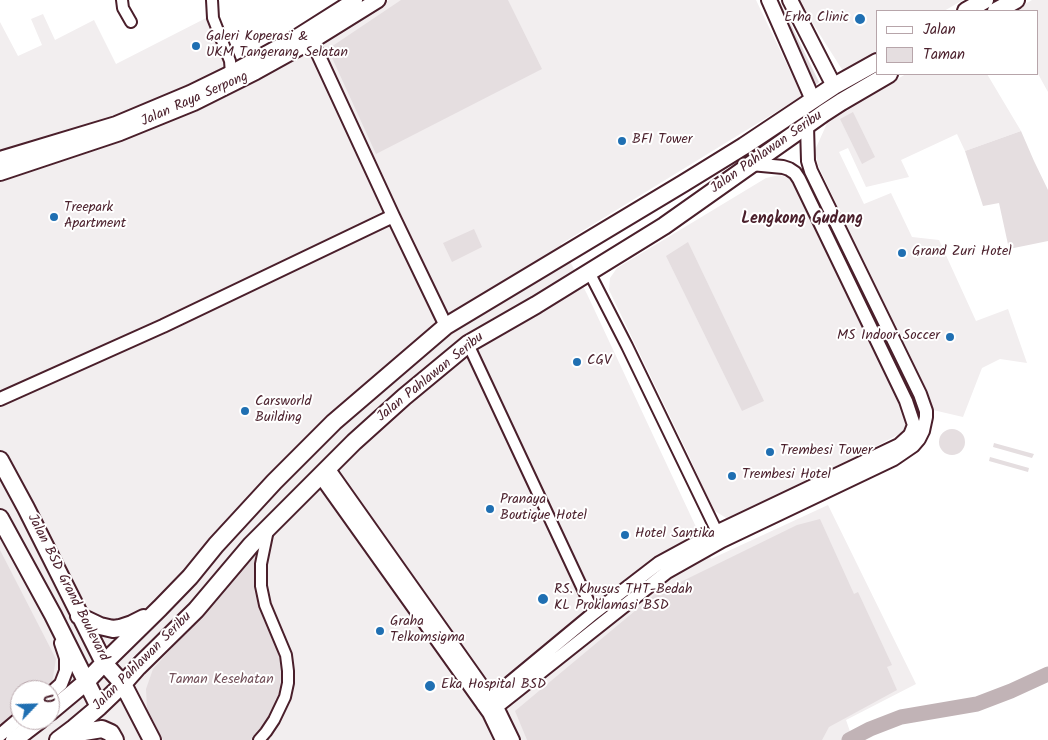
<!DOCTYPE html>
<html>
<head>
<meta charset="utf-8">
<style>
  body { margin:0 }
  #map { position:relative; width:1048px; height:740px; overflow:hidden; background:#fff; font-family:Kalam,sans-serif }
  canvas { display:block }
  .legend { position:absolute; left:876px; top:10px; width:162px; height:65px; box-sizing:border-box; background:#fff; border:1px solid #b7a5aa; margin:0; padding:6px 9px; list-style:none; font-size:15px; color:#4a1f2b }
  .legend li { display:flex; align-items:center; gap:10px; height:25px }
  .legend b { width:25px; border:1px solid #b7a5aa }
  .north { position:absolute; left:10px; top:680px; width:50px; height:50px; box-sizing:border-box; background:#fff; border:1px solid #b7a5aa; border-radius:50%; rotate:66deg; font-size:14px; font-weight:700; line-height:20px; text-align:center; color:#4a1f2b }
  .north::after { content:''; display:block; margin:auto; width:18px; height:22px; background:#1f6fb2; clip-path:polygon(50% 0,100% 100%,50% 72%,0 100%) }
</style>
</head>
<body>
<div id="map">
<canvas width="1048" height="740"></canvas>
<ul class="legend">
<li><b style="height:6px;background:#fff"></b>Jalan</li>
<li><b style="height:14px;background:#e5dee0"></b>Taman</li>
</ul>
<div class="north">U</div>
</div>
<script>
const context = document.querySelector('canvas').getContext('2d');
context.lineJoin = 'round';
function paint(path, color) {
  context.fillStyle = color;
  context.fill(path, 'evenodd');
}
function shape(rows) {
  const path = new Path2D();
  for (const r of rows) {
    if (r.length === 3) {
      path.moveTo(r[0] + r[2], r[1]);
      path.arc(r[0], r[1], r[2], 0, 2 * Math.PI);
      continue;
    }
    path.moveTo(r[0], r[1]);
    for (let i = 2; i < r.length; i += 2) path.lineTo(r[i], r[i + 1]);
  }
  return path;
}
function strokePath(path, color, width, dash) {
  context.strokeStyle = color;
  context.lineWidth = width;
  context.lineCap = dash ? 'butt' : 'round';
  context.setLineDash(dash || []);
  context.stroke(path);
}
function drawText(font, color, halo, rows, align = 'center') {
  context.font = font + ' Kalam,sans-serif';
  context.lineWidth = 4;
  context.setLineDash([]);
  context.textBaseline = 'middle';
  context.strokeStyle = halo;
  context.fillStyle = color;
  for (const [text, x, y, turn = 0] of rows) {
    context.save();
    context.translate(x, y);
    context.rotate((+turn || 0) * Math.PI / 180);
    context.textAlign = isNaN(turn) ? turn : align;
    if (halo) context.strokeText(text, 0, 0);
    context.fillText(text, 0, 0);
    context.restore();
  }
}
paint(shape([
  [389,0,756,0,802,96,561,244,587,294,711,559,828,505,916,684,846,720,853,740,0,740,0,22,18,56,42,45,31,19,43,14,55,40,94,20,116,64,212,15,234,92,337,35],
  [20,690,50,690,50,720,20,720],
  [798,0,963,0,944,11,877,11,877,51,843,71],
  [1032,0,1048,0,1048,92,1037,72,1037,11,1013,11],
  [906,74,987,74,1021,131,965,151,957,134,901,160,909,177,866,187,848,148,839,152,864,204,891,193,912,237,939,240,976,321,1008,309,1027,363,1000,359,982,368,963,417,933,410,818,165,815,150,829,119],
  [780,175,791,179,799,189,908,424,903,432,850,460,728,519,713,510,690,458,609,290,610,278,617,268,766,178]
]), '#f2eeef');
paint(shape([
  [401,0,508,0,542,69,376,154,328,49],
  [773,0,779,0,819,82,816,85,813,84],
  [853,112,875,157,862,164,840,119],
  [1021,131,1034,161,1048,190,1048,241,1009,249,999,203,983,206,965,151],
  [474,229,482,247,452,262,443,243],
  [688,242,764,401,742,411,666,256],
  [952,442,13],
  [994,443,1034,454,1032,458,993,447],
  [990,457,1029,468,1028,472,989,461],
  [820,519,854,594,858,592,892,665,887,667,897,690,829,727,822,740,527,740,515,711,654,595,797,525],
  [257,547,254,568,254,590,262,616,278,652,282,672,278,699,265,724,251,740,163,740,147,709,146,689,153,669,213,603],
  [0,550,56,659,52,683,44,690,20,690,20,712,0,729]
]), '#e5dee0');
strokePath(shape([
  [849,740,870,729,901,717,977,704,1011,691,1048,674]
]), '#c1b3b6', 15);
const minor = shape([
  [122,0,123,8,131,22],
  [212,0,213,18,230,61,231,73],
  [589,272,627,346,720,538],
  [468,344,594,613],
  [259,740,266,732,274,720,285,697,288,683,288,671,286,655,265,605,261,586,261,564,268,530]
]);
const tertiary = shape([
  [312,41,393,216,446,326],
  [0,399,163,326,393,216],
  [328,468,497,707,513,740],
  [320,476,489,713,502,740],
  [50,694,61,684,66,671,66,658,61,643],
  [483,705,594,613,659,563,716,532,899,445,910,435,914,425,906,401,799,179,795,173,789,169,783,167,751,164],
  [489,713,667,572,722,541,894,459,913,446,919,439,923,431,926,417,926,411,920,394,811,171,808,161,807,126],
  [0,735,20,718]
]);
const secondary = shape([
  [769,0,813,100],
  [790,0,834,86],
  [0,159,116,124,190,93,231,73,295,38,355,0],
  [0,173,120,133,194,103,256,72,312,41,378,0]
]);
const primary = shape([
  [966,11,985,0],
  [996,11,1016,0],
  [0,460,26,508,104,663,123,684,152,740],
  [0,518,53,615,99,707],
  [79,616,100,626,113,629,120,628,132,624,144,618],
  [50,712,86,682,104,663,160,608,190,577,216,545,274,482,334,422,446,326,684,183,744,146,834,86,877,62],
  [67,735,102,729,111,733,115,740],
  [14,740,40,720],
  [58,740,74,728,99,707,123,684,138,667,196,610,251,545,354,442,404,397,468,344,536,305,664,226,824,113,841,102,889,74]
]);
strokePath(minor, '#4a1f2b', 14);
strokePath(tertiary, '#4a1f2b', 16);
strokePath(secondary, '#4a1f2b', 18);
strokePath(primary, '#4a1f2b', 20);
strokePath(minor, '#fff', 10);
strokePath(tertiary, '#fff', 12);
strokePath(secondary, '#fff', 14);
strokePath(primary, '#fff', 16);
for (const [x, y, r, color] of [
  [860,19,6,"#1f6fb2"],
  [196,46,5,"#1f6fb2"],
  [622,141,5,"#1f6fb2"],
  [54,217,5,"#1f6fb2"],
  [902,253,5,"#1f6fb2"],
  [950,337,5,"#1f6fb2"],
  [577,362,5,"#1f6fb2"],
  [245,411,5,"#1f6fb2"],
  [770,452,5,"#1f6fb2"],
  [732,476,5,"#1f6fb2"],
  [490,509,5,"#1f6fb2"],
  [625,535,5,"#1f6fb2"],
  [543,599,6,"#1f6fb2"],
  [380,631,5,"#1f6fb2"],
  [430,686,6,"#1f6fb2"]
]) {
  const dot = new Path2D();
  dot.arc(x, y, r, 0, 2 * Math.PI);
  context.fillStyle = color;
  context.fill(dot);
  strokePath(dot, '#fff', 2);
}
drawText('14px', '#4a1f2b', '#fff', [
  ["Erha Clinic",849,19,"right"],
  ["Galeri Koperasi &",206,38],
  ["UKM Tangerang Selatan",206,54],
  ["BFI Tower",632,141],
  ["Treepark",64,209],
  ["Apartment",64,225],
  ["Grand Zuri Hotel",912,253],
  ["MS Indoor Soccer",940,337,"right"],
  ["CGV",587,362],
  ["Carsworld",255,403],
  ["Building",255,419],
  ["Trembesi Tower",780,452],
  ["Trembesi Hotel",742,476],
  ["Pranaya",500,501],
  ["Boutique Hotel",500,517],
  ["Hotel Santika",635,535],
  ["RS. Khusus THT-Bedah",554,591],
  ["KL Proklamasi BSD",554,607],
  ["Graha",390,623],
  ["Telkomsigma",390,639],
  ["Eka Hospital BSD",441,686]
], 'left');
drawText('14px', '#4a1f2b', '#fff', [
  ["Jalan Raya Serpong",195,100,-24],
  ["Jalan Pahlawan Seribu",767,153,-35],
  ["Jalan Pahlawan Seribu",431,378,-39],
  ["Jalan BSD Grand Boulevard",67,588,63],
  ["Jalan Pahlawan Seribu",143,662,-45]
]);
drawText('14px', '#714f58', '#fff', [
  ["Taman Kesehatan",221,681]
]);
drawText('bold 16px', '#4a1f2b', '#fff', [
  ["Lengkong Gudang",802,220]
]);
</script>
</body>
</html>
